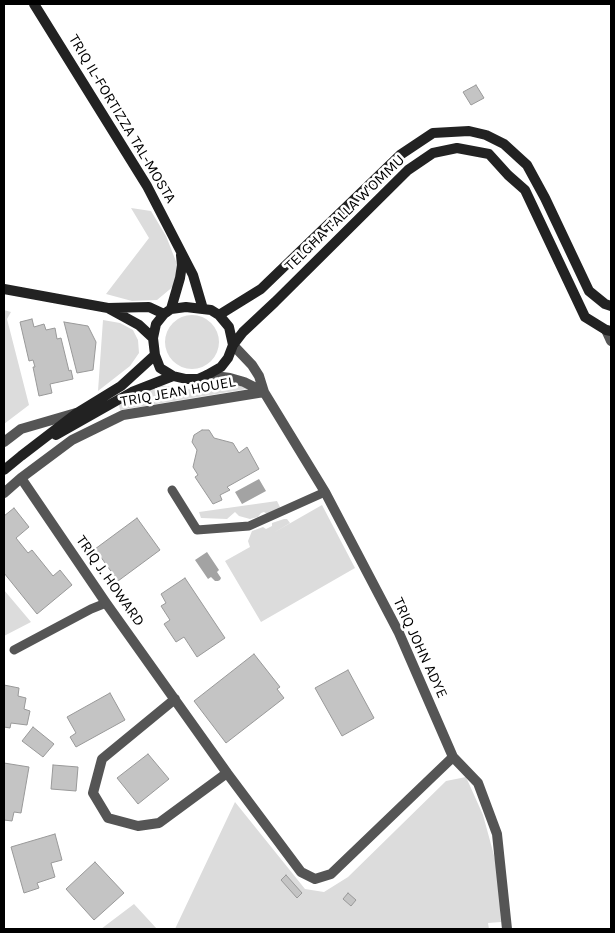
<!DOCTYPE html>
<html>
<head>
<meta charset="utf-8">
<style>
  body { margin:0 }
  #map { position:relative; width:615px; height:933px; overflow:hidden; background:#fff; font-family:Karla,sans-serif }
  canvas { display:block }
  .frame { position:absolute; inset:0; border:5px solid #000; pointer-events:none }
</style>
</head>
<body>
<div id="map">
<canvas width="615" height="933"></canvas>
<div class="frame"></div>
</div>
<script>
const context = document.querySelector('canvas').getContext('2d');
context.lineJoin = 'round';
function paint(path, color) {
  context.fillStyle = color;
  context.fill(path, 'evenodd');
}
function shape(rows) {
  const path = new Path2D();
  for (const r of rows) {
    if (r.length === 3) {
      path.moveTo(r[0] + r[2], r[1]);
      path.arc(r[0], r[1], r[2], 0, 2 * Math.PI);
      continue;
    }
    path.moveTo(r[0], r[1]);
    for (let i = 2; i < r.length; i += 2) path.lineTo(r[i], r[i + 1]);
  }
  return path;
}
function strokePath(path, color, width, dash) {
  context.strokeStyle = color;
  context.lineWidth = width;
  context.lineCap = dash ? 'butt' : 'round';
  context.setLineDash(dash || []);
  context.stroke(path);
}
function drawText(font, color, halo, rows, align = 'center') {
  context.font = font + ' Karla,sans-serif';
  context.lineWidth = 5;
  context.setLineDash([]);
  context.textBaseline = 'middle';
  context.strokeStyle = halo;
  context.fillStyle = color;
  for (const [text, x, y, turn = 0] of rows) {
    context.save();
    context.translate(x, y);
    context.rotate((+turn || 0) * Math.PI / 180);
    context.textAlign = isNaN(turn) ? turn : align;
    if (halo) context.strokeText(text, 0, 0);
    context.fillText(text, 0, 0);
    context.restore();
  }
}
paint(shape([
  [131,208,151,211,166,236,177,264,175,285,157,300,132,301,106,294,149,238],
  [4,310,11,312,7,319,29,405,4,424],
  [192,342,27],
  [103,320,120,323,133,330,138,340,139,353,130,366,98,391],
  [234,383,247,389,120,410,119,405,160,385,194,390],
  [277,501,280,507,278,510,267,514,264,512,261,513,258,517,250,519,239,516,235,512,227,519,201,518,199,512],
  [322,505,355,568,261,622,225,561,250,547,248,541,252,531,263,527,266,529,272,526,272,523,284,519,287,519,290,523,273,533],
  [4,590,31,622,4,636],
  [466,777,483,815,498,870,501,922,488,923,489,929,175,929,235,802,305,889,324,892,348,877,446,781],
  [134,904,157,929,101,929]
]), '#dcdcdc');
paint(shape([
  [259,479,266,491,242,504,235,492],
  [207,552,219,570,217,572,221,578,220,580,218,581,215,581,211,577,208,579,195,560]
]), '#a3a3a3');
const building = shape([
  [476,85,484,98,471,105,463,92,476,85],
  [32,319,34,327,44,324,46,330,55,328,57,339,61,338,69,371,71,370,73,379,50,384,52,393,39,396,33,367,35,367,33,360,29,361,20,322,32,319],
  [64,322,88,326,96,342,93,370,77,373,64,322],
  [202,430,209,430,214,438,233,443,239,453,247,447,259,469,227,487,230,490,220,495,222,500,213,504,195,477,198,475,193,467,197,450,192,442,194,435,202,430],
  [14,508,29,527,16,538,28,553,32,550,53,576,60,570,72,585,37,614,4,573,4,516,14,508],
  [137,518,160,550,118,581,95,549,137,518],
  [185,578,225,638,197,657,184,637,176,642,164,624,170,620,161,606,166,603,161,594,185,578],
  [254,654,280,687,277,689,284,698,226,743,194,701,254,654],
  [348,670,374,718,342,736,315,688,348,670],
  [4,685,19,688,18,696,26,698,24,709,30,711,27,725,11,723,10,728,4,727,4,685],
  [110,693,125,720,76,747,70,737,76,733,67,717,110,693],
  [33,727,54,744,43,757,22,741,33,727],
  [148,754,169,779,138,804,117,778,148,754],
  [4,763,29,767,21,813,14,812,12,821,4,820,4,763],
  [53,765,78,767,76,791,51,789,53,765],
  [55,834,62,860,51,863,55,877,37,883,39,888,24,893,11,847,55,834],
  [95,862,124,893,94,920,66,889,95,862],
  [286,875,302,893,297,898,281,880,286,875],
  [348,893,356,900,351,906,343,899,348,893]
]);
paint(building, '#c4c4c4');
strokePath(building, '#999', 1);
strokePath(shape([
  [172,490,197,530,249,526,325,492],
  [14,650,91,609,106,603]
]), '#555', 9);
strokePath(shape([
  [606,330,611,341],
  [233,345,252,365,259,376,264,392,325,492,399,633,453,757,478,783,497,834,507,929],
  [207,375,230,378,244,382,264,392],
  [4,442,21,429,76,413],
  [21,478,106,603,227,773,301,872,315,879,331,874,453,757],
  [4,493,21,478,72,440,123,415,264,392],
  [175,699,102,759,93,793,108,818,138,826,159,823,227,773]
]), '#555', 10);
strokePath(shape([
  [34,4,147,186,193,275,203,309],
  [4,289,108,308,149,307,164,314],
  [186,307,211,310,219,315,229,327,233,345,228,358,221,367,207,375,198,379,186,379,173,376,160,368,155,355,153,338,156,324,164,314,171,309,186,307],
  [108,308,139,325,153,338],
  [171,309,180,278,182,265,181,255],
  [219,315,261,289,400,155,433,133,469,131,486,135,504,144,527,165,545,198,589,291,605,304,611,306],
  [233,345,243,332,275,302,408,170,433,153,457,148,489,154,508,175,525,190,585,317,606,330,611,331],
  [56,435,132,392,173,376],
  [4,470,21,456,77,413,121,386,155,355]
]), '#222', 10);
drawText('15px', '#000', '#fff', [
  ["TRIQ IL-FORTIZZA TAL-MOSTA",122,119,59],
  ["TELGĦA T'ALLA W'OMMU",345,213,-44],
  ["TRIQ JEAN HOUEL",178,392,-10],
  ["TRIQ J. HOWARD",110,581,55],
  ["TRIQ JOHN ADYE",420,648,65]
]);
</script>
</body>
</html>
